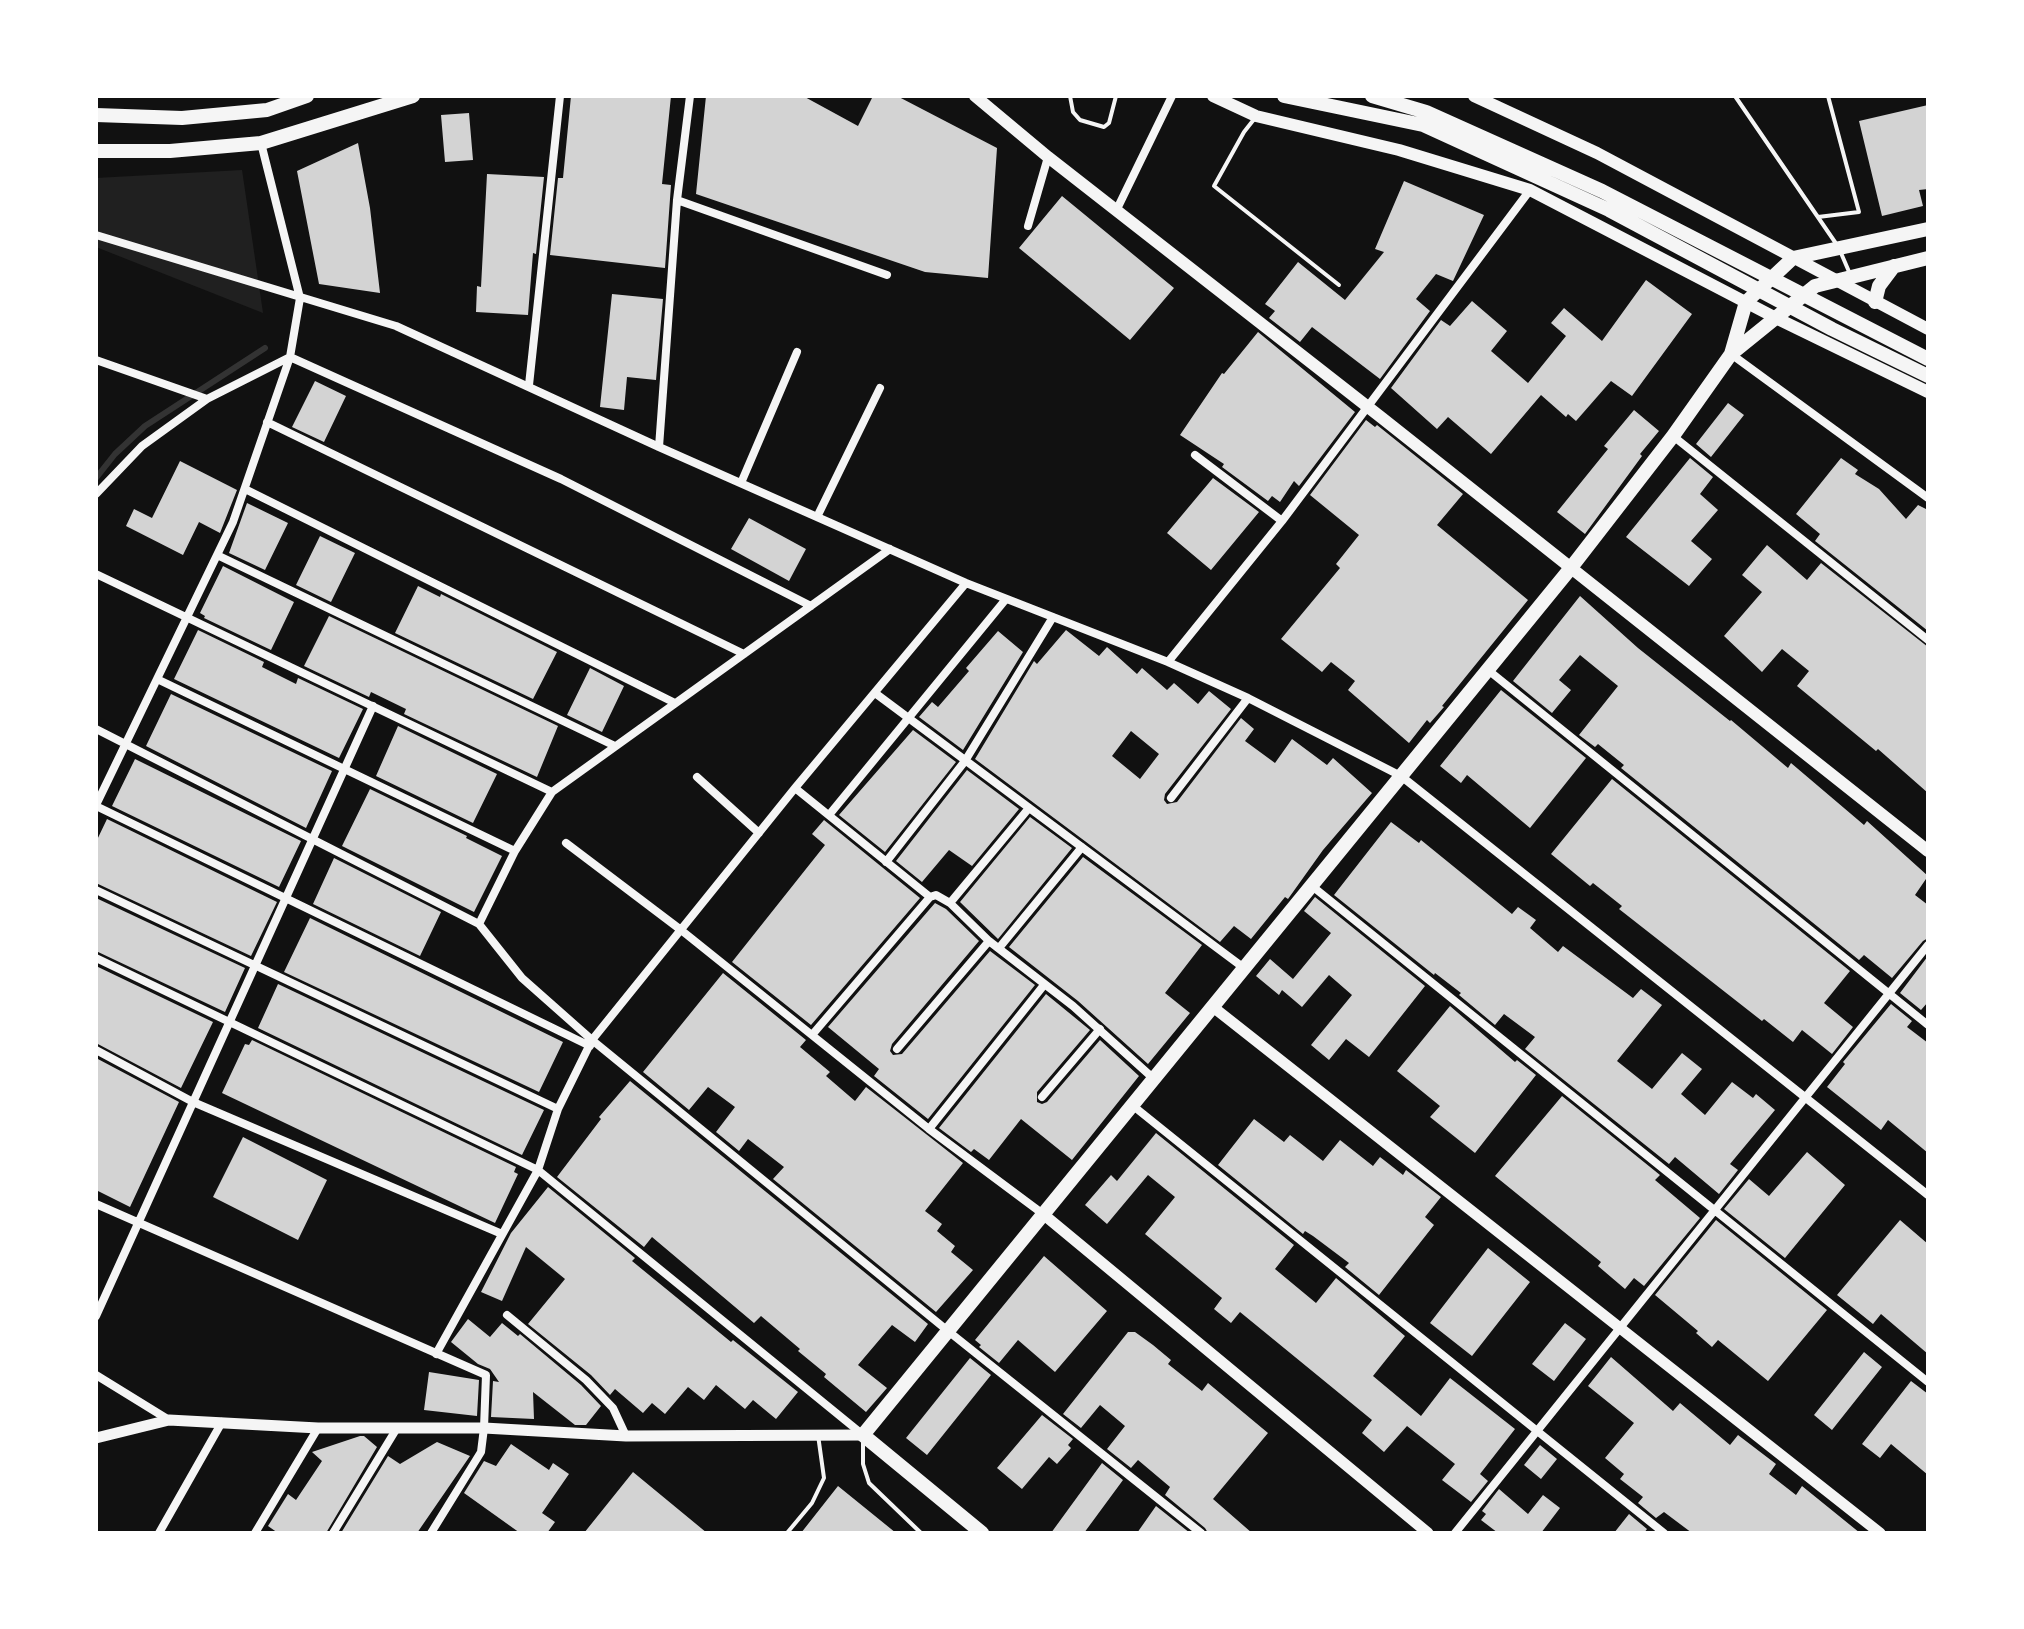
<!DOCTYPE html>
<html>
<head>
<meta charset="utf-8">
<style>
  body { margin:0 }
  #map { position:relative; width:2024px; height:1629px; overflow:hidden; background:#111; font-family:"Source Sans 3",sans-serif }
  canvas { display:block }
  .frame { position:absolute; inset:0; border:98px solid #fff; pointer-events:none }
</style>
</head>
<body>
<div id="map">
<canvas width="2024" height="1629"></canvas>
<div class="frame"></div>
</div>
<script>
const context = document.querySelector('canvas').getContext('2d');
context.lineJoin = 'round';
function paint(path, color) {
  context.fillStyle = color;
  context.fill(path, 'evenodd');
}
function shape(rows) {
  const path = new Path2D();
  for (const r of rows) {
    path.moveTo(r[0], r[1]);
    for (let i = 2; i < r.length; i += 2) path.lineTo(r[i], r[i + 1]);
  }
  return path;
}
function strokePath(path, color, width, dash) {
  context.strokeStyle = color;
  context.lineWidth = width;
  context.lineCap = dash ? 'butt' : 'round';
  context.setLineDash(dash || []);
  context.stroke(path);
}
paint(shape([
  [242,170,263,313,96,247,96,178]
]), '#202020');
strokePath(shape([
  [96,478,115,454,145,426,265,348]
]), '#333', 6);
paint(shape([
  [571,96,671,96,662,184,671,185,665,268,550,255,558,178,563,178],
  [706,96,803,96,858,126,873,96,897,96,997,148,988,278,925,272,696,194],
  [1928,105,1928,189,1919,190,1923,206,1882,216,1859,121],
  [469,113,473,160,445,162,441,115],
  [358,143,370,208,380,293,319,284,297,171],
  [487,174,544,177,536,254,533,253,528,315,476,312,477,286,481,287],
  [1404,181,1484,215,1453,281,1436,274,1416,299,1430,311,1380,379,1312,327,1300,342,1269,318,1275,311,1265,304,1298,262,1345,300,1384,252,1375,249],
  [1062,196,1174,288,1130,340,1019,248],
  [1646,280,1692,314,1632,396,1611,381,1576,421,1568,414,1566,417,1541,395,1491,454,1448,417,1437,429,1391,388,1441,320,1450,326,1472,301,1507,331,1491,351,1528,383,1566,336,1551,323,1564,308,1602,341],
  [612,294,663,299,656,380,627,377,624,410,600,407],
  [1258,332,1355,412,1299,486,1294,481,1280,502,1272,496,1268,501,1222,467,1224,464,1180,435,1222,373,1224,374],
  [315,381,346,396,324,442,292,427],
  [1728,403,1744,415,1711,457,1696,444],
  [1634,410,1659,431,1640,454,1642,456,1585,534,1557,512,1608,449,1604,446],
  [1366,420,1375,427,1377,425,1463,494,1437,525,1528,600,1442,706,1444,707,1430,723,1427,720,1409,743,1348,690,1355,681,1331,662,1322,672,1281,639,1340,568,1336,564,1359,535,1310,495],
  [1690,458,1713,477,1700,494,1718,510,1691,541,1712,559,1689,586,1626,537],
  [1841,458,1858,470,1855,474,1879,489,1906,519,1918,505,1928,510,1928,631,1815,541,1820,534,1796,514],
  [180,461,237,490,220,533,199,522,183,555,126,526,134,509,152,518],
  [1213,478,1259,512,1211,570,1167,533],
  [247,503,288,523,265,570,229,553],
  [749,518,806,549,789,581,731,549],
  [320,536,355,553,331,602,296,585],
  [1767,545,1807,580,1821,563,1928,647,1928,793,1878,749,1876,751,1797,686,1809,671,1782,649,1762,672,1724,636,1762,592,1742,575],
  [223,566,294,602,271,650,204,618,205,616,200,613],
  [418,586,440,597,441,594,557,652,533,699,395,633],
  [1580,596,1638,648,1730,721,1731,720,1788,768,1791,763,1864,825,1867,821,1928,876,1915,895,1928,905,1928,938,1923,941,1892,978,1864,955,1859,960,1621,768,1624,765,1598,744,1595,747,1579,735,1618,686,1580,655,1559,680,1571,690,1552,713,1513,681],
  [329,616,558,726,537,777,404,714,406,709,371,692,369,697,304,666],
  [198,630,264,662,262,667,296,684,298,678,363,709,339,758,174,679],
  [1066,630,1099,656,1107,647,1137,674,1142,668,1167,690,1174,683,1198,704,1209,691,1231,709,1165,794,1164,800,1167,804,1177,802,1241,718,1254,729,1245,741,1275,763,1292,739,1327,765,1333,758,1372,793,1323,850,1288,899,1285,897,1251,939,1234,926,1220,942,975,759,1034,661,1037,664],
  [1131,731,1159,754,1140,779,1112,756],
  [998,631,1023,652,963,750,919,717,932,702,938,707,969,671,966,668],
  [590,668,624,686,602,732,567,715],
  [1501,690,1586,758,1530,828,1467,775,1461,783,1440,766],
  [171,694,332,771,306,828,146,746],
  [398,726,497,774,473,823,376,776],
  [913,730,956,762,885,852,839,815],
  [135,759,301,841,279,887,112,806],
  [967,770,1019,809,972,866,949,850,922,882,896,861],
  [1612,779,1850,971,1824,1003,1853,1027,1832,1054,1802,1030,1793,1042,1764,1019,1762,1021,1619,909,1622,906,1593,883,1590,886,1551,854],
  [370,789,467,836,466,838,502,856,474,912,342,846],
  [1030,817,1072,848,998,939,960,902],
  [107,819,277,902,251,956,96,883,96,842],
  [824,820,920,898,811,1025,732,962,825,845,812,834],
  [1391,822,1419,843,1421,840,1512,914,1518,907,1536,920,1530,928,1558,952,1563,946,1633,998,1641,989,1662,1005,1617,1061,1652,1089,1682,1053,1702,1069,1681,1094,1705,1115,1732,1082,1753,1098,1756,1094,1775,1110,1730,1164,1738,1170,1719,1194,1675,1157,1669,1164,1525,1049,1535,1037,1504,1014,1495,1025,1459,995,1461,993,1435,973,1434,975,1334,895],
  [1083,857,1202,945,1165,993,1190,1013,1148,1064,1078,1001,1009,947],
  [334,858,441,912,420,956,313,904],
  [1315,897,1425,986,1369,1057,1346,1039,1329,1060,1311,1045,1352,995,1329,975,1302,1007,1282,990,1279,995,1256,976,1270,959,1293,979,1331,933,1304,911],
  [96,898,245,968,225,1012,96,951],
  [935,903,946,909,979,941,892,1044,890,1051,893,1055,902,1054,990,951,1035,985,928,1119,874,1076,879,1069,828,1027],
  [310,918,563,1042,539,1092,284,972],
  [1928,956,1928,1002,1921,1010,1900,993],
  [96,966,213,1022,181,1088,96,1043],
  [723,973,806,1040,800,1047,830,1072,826,1076,855,1101,866,1087,963,1163,925,1211,942,1224,937,1231,955,1246,951,1252,973,1270,936,1312,773,1179,784,1167,748,1139,739,1151,716,1132,735,1107,708,1087,689,1110,643,1072],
  [278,984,544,1110,522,1155,258,1028],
  [1046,994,1090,1030,1037,1092,1037,1102,1042,1104,1047,1102,1100,1040,1139,1076,1072,1160,1021,1119,989,1160,974,1149,971,1152,939,1128],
  [1891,1004,1912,1021,1907,1027,1928,1043,1928,1153,1888,1120,1881,1130,1827,1087,1845,1064,1843,1062],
  [1450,1006,1515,1062,1517,1060,1536,1075,1475,1153,1430,1117,1440,1106,1397,1071],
  [252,1040,516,1167,514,1172,518,1174,495,1223,222,1093,245,1044,249,1045],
  [96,1058,179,1102,130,1207,96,1190],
  [630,1081,928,1324,915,1342,892,1325,858,1365,887,1388,866,1412,824,1377,826,1374,798,1351,800,1349,761,1316,754,1323,652,1237,644,1247,557,1177,601,1119,599,1117],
  [1562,1096,1660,1175,1655,1180,1700,1218,1644,1286,1634,1278,1625,1289,1598,1266,1601,1262,1495,1176],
  [1254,1119,1284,1142,1290,1135,1323,1161,1340,1140,1373,1166,1380,1157,1403,1175,1406,1170,1441,1197,1425,1217,1434,1225,1379,1295,1345,1267,1349,1263,1313,1236,1305,1231,1303,1234,1218,1165],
  [1156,1133,1294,1245,1275,1269,1316,1303,1336,1278,1405,1336,1373,1376,1421,1416,1450,1378,1515,1429,1480,1474,1488,1481,1471,1502,1442,1480,1455,1464,1407,1426,1384,1452,1362,1433,1372,1420,1240,1312,1231,1323,1214,1309,1222,1298,1145,1234,1175,1197,1148,1175,1107,1224,1085,1205,1111,1175,1117,1181],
  [243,1137,327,1180,298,1240,213,1197],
  [1807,1152,1845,1185,1785,1258,1724,1209,1749,1179,1769,1196],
  [548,1187,635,1258,632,1261,731,1342,733,1340,798,1392,776,1419,753,1400,745,1409,716,1385,704,1400,688,1387,665,1414,652,1403,643,1413,615,1389,610,1395,591,1375,528,1324,565,1279,526,1247,502,1301,481,1292,511,1233],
  [1716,1220,1827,1310,1768,1381,1718,1340,1712,1347,1696,1333,1698,1331,1655,1295],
  [1900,1220,1928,1244,1928,1354,1881,1314,1873,1324,1837,1295],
  [1488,1248,1530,1282,1472,1356,1430,1323],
  [1044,1256,1107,1311,1055,1372,1018,1340,999,1363,979,1347,981,1345,975,1340],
  [468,1319,490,1337,502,1323,518,1336,520,1334,581,1385,601,1406,586,1425,575,1425,533,1392,534,1419,491,1417,493,1381,499,1382,490,1369,478,1364,451,1342],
  [1565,1323,1586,1339,1554,1381,1532,1364],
  [1128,1332,1135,1332,1153,1345,1171,1360,1168,1364,1202,1391,1208,1383,1268,1433,1213,1499,1252,1533,1208,1533,1205,1528,1165,1495,1170,1487,1138,1460,1131,1468,1107,1449,1125,1426,1100,1405,1081,1428,1063,1414],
  [1864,1352,1882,1367,1832,1430,1814,1415],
  [1611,1357,1673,1411,1680,1403,1730,1445,1738,1435,1776,1464,1769,1474,1796,1495,1802,1486,1860,1533,1692,1533,1664,1512,1656,1518,1638,1503,1643,1497,1620,1479,1624,1474,1605,1458,1634,1423,1588,1386],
  [970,1358,991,1375,927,1455,906,1438],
  [429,1372,479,1380,477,1416,424,1410],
  [1911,1381,1928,1394,1928,1475,1891,1444,1880,1458,1862,1444],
  [1042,1415,1073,1439,1068,1445,1071,1448,1057,1464,1049,1457,1022,1489,997,1468],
  [360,1436,364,1436,377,1447,326,1533,278,1533,268,1526,288,1494,296,1500,322,1461,312,1452],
  [437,1442,470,1456,417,1533,341,1533,388,1456,400,1464],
  [511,1444,549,1470,553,1463,569,1474,542,1513,555,1522,547,1533,520,1533,464,1493,484,1461,496,1466],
  [1540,1445,1557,1459,1541,1479,1524,1465],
  [1102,1463,1123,1480,1084,1533,1051,1533],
  [633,1472,707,1533,584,1533],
  [838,1486,896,1533,801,1533],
  [1499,1489,1528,1514,1543,1495,1560,1508,1541,1533,1498,1533,1481,1520,1486,1514,1482,1511],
  [1156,1506,1190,1533,1137,1533],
  [1629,1514,1647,1529,1644,1533,1614,1533]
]), '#d3d3d3');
strokePath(shape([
  [1070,96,1073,112,1080,120,1104,127,1109,123,1116,96],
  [1735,96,1837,245],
  [1255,118,1244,132,1214,186,1339,285],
  [1818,217,1859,212,1828,96],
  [1841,253,1850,274],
  [863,1439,863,1464,869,1483,921,1533],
  [787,1533,812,1503,824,1478,818,1435]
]), '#f5f5f5', 4);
strokePath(shape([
  [677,200,887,275],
  [1117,209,1172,96],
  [1028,226,1048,157],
  [96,235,396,326,659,447,966,583,1168,662,1248,698,1401,776,1928,1195],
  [1731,354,1928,498],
  [96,360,207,399],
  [529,385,560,96],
  [267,422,744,654],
  [1673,436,1928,640],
  [659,447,677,200,690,96],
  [1195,455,1282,521],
  [741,483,797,352],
  [245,489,675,703],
  [96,494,142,446,207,399,290,357,561,479,811,606],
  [817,517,880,388],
  [217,555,615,746],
  [96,574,552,792],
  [1168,662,1282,521,1530,190],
  [1488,670,1928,1025],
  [157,679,515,851],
  [875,693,1244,968],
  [96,729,479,924,522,978,592,1040,948,1331,1201,1533],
  [697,777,759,833],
  [795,788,930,897,936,895,950,903,989,941,1073,1006,1154,1079],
  [1171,798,1248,698],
  [96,805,233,522,290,357,300,298,261,143],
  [96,806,590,1046],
  [829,815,1006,599],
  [566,843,681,930,929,1129,1043,1214],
  [886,862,965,761,1053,617],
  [1312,886,1928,1382],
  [96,890,558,1109],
  [950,903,1029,808],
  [479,924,515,851,552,792,890,549],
  [999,948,1082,847],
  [96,958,538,1170,862,1434],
  [812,1035,930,897],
  [897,1049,989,941],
  [96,1050,193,1102,502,1234],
  [1042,1097,1100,1029],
  [1132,1105,1664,1533],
  [929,1129,1044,985],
  [96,1204,486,1375,484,1428,481,1452,431,1533],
  [507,1315,586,1380,613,1408,626,1436],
  [96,1316,373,706],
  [436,1354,538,1170,558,1109,592,1040,795,788,966,583],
  [96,1375,169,1420],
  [159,1533,222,1422],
  [255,1533,318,1428],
  [333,1533,397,1428],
  [1455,1533,1928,945]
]), '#f5f5f5', 8);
strokePath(shape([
  [1213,1007,1880,1533],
  [1043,1214,1428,1533],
  [96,1438,169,1420,318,1428,484,1428,626,1436,863,1435]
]), '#f5f5f5', 11);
strokePath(shape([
  [975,96,1048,157,1382,418,1928,851],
  [1213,96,1256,116,1399,150,1530,190,1778,319,1928,392],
  [1474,96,1597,153,1928,329]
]), '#f5f5f5', 12);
strokePath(shape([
  [1875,302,1879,286,1894,266],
  [1731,354,1746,302,1793,258,1928,229],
  [982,1533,863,1435,1570,569,1673,436,1731,354,1815,286,1928,258]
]), '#f5f5f5', 14);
strokePath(shape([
  [1284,96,1423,125,1609,210,1832,329,1928,376],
  [1372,96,1426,112,1602,191,1928,359],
  [96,115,182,118,267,110,307,96],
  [96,151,170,151,261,143,413,96]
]), '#f5f5f5', 14);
</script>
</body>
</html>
